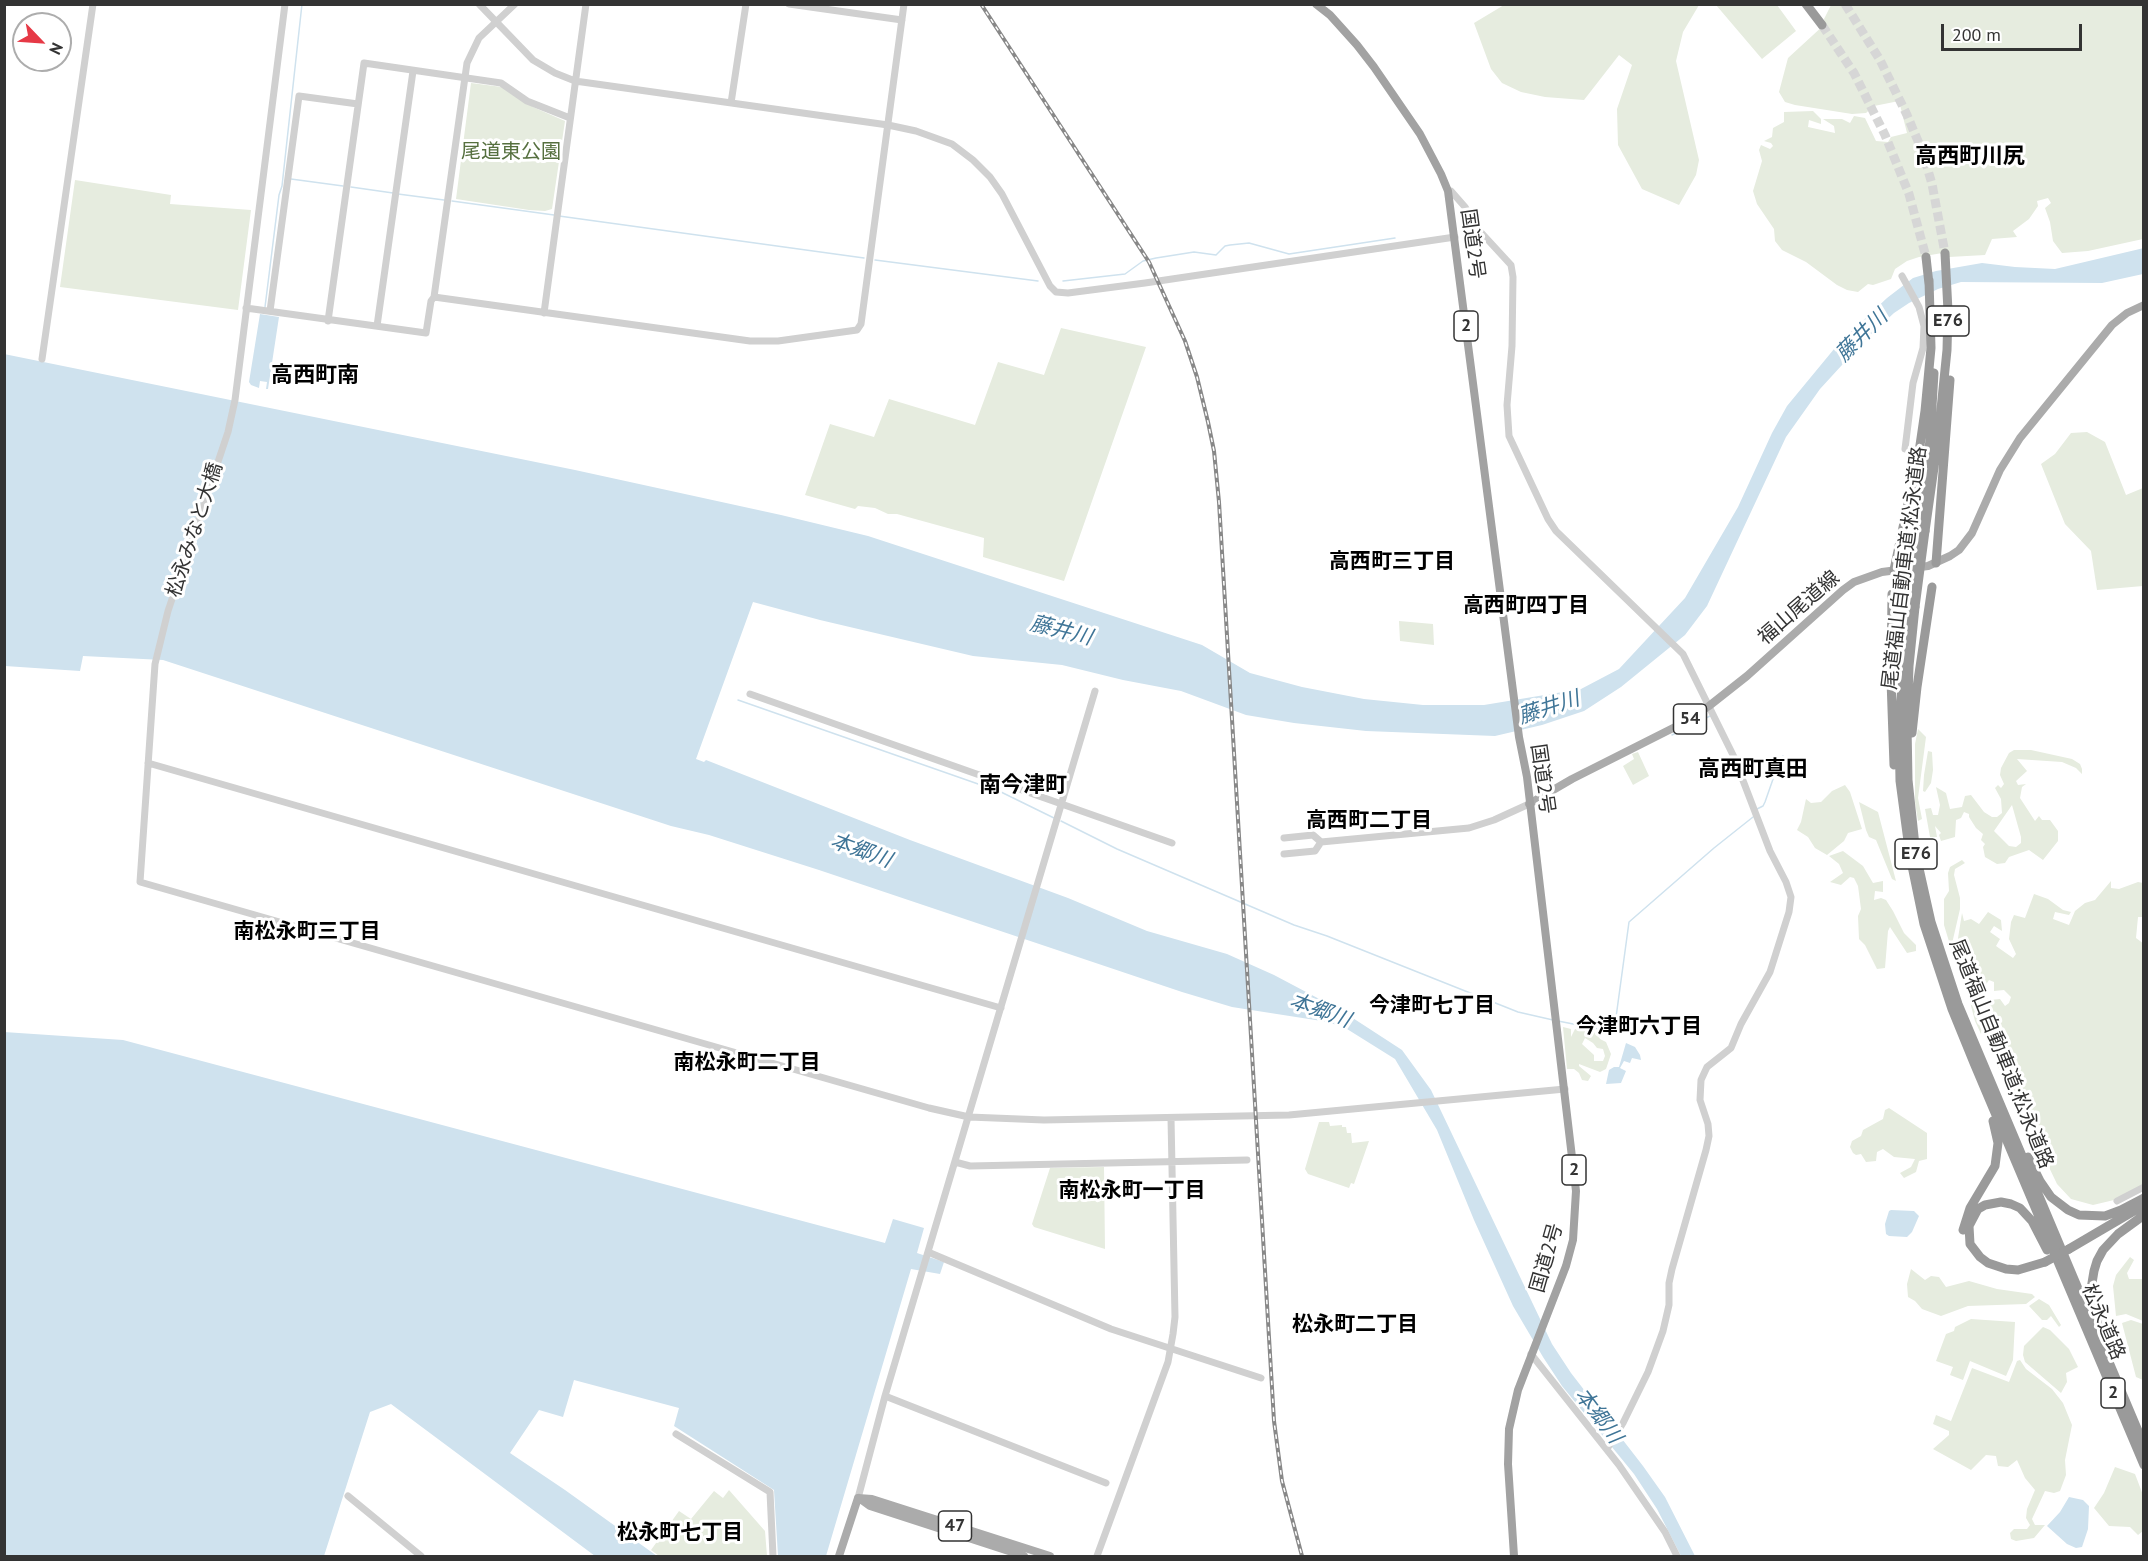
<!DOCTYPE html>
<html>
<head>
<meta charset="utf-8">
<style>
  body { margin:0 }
  #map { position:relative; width:2148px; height:1561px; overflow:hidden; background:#fff; font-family:"PT Sans",sans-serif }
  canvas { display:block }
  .frame { position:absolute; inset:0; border:6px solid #333; pointer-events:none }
  .north { position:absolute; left:12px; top:12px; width:60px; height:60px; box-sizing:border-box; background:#fff; border:2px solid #adadad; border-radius:50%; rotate:115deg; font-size:16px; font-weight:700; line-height:24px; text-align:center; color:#333 }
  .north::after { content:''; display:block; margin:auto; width:21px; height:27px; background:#e63946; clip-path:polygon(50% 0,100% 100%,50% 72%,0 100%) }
  .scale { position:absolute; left:1941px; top:24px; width:141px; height:27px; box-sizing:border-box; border:3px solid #333; border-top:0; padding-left:8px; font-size:18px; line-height:21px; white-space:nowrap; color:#333; -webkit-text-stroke:4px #fff; paint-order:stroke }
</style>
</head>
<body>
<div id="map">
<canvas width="2148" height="1561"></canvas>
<div class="frame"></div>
<div class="north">N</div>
<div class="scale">200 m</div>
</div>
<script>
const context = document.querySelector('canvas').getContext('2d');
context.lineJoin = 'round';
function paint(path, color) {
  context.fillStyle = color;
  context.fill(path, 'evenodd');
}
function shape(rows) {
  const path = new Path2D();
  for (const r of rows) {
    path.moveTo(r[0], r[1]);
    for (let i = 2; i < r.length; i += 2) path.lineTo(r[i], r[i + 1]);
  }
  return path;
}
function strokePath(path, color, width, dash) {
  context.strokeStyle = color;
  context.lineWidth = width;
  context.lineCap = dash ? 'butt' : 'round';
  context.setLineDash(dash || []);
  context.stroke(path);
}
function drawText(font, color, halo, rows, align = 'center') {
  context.font = font + ' "PT Sans","Noto Sans JP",sans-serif';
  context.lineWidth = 6;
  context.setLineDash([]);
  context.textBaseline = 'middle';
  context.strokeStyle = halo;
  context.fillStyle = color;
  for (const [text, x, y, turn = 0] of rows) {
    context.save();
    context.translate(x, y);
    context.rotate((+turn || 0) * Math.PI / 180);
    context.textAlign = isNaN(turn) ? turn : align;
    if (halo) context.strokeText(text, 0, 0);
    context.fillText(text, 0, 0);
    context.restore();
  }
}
paint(shape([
  [1504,5,1699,5,1683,32,1676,61,1699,160,1696,175,1679,205,1642,189,1618,145,1617,109,1632,65,1619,55,1584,100,1545,97,1521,92,1502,83,1491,69,1474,23],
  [1716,5,1777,5,1796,31,1762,59],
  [1831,5,2143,5,2143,239,2088,251,2062,253,2053,241,2050,222,2045,208,2051,203,2048,198,2037,201,2038,206,2029,219,2013,231,2017,237,1992,239,1985,255,1949,257,1948,252,1919,257,1907,261,1895,269,1891,279,1873,285,1868,284,1858,292,1847,290,1837,285,1806,262,1782,250,1775,241,1774,229,1757,204,1753,191,1762,161,1759,150,1761,145,1770,149,1773,146,1771,143,1764,141,1772,137,1773,128,1784,122,1784,112,1813,111,1821,119,1821,124,1809,120,1808,127,1835,133,1834,126,1823,119,1842,119,1850,123,1854,116,1865,118,1876,141,1888,142,1891,137,1907,133,1899,101,1874,106,1866,113,1852,114,1795,105,1785,102,1779,92,1788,58,1825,24,1824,19],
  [471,83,502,87,533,107,565,121,552,209,545,211,529,210,456,199],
  [75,180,171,195,170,204,251,210,238,310,60,287],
  [1061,328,1146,347,1064,581,983,557,984,538,897,514,888,514,875,508,858,506,855,509,805,495,830,424,874,437,889,399,975,425,998,362,1044,375],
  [2087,432,2105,442,2126,495,2143,488,2143,586,2097,590,2091,551,2065,524,2041,464,2055,454,2071,433],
  [1399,621,1433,624,1434,645,1400,641],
  [1918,729,1926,737,1918,798,1922,819,1918,821,1915,802,1915,744],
  [2014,750,2031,750,2072,759,2080,764,2082,769,2082,774,2076,768,2062,762,2017,759,2027,771,2016,781,2018,785,2026,784,2022,787,2020,798,2035,821,2039,816,2042,820,2050,820,2058,831,2058,841,2043,860,2029,850,2009,857,2005,863,1997,864,1985,857,1983,847,1985,844,1981,840,1983,834,1976,828,1969,817,1969,814,1964,812,1961,818,1956,820,1955,837,1941,841,1939,835,1941,833,1935,826,1937,837,1930,837,1925,809,1931,808,1933,815,1938,815,1940,805,1936,787,1946,793,1950,809,1962,807,1965,796,1971,795,1984,812,1992,817,1997,817,2002,813,2001,799,1995,788,1998,785,2001,788,2004,784,2000,775,2001,768,2009,753],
  [2012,805,2021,837,2021,843,2016,847,2009,846,1994,831],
  [1928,751,1932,752,1933,770,1931,783,1925,792,1923,791,1924,775],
  [1638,752,1649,776,1633,785,1623,766,1634,759,1632,754],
  [1845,785,1850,792,1862,829,1848,833,1844,841,1827,855,1815,848,1808,837,1797,830,1801,822,1806,799,1811,803,1821,802,1832,791],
  [1859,802,1878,812,1896,881,1892,879,1876,840,1869,837,1866,830],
  [1843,851,1863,866,1873,883,1883,881,1883,892,1875,891,1874,900,1881,898,1886,900,1893,911,1904,933,1916,945,1916,951,1907,953,1890,927,1888,931,1885,968,1877,969,1865,945,1859,939,1858,916,1861,909,1858,886,1854,878,1850,877,1841,885,1830,882,1843,873,1839,864,1829,856],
  [1962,860,1965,863,1955,869,1954,875,1960,898,1960,909,1951,948,1944,925,1944,899,1949,891,1948,873,1950,867],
  [2111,881,2111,888,2119,889,2138,882,2143,883,2143,917,2138,917,2136,938,2144,944,2143,1186,2114,1200,2093,1205,2071,1199,2057,1184,2046,1161,2026,1111,1996,1064,2001,1058,1993,1034,1986,1034,1981,1015,1982,1004,1984,996,1990,1000,2000,999,2005,1006,2009,1003,2011,997,2004,990,1994,991,1994,982,1989,980,1983,989,1976,983,1972,982,1979,1008,1982,1031,1981,1034,1975,1021,1965,983,1955,957,1962,913,1964,921,1971,919,1979,924,1988,912,2001,920,2002,931,1994,926,1990,932,2000,939,1996,946,2013,958,2016,954,2009,939,2011,922,2014,915,2025,918,2034,894,2048,899,2063,910,2071,912,2069,915,2055,912,2053,919,2069,925,2075,911,2085,903,2095,900],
  [1563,1027,1571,1029,1571,1037,1575,1029,1597,1033,1600,1039,1606,1042,1611,1054,1606,1069,1600,1072,1579,1064,1579,1066,1591,1076,1588,1081,1582,1080,1579,1073,1574,1069,1567,1069],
  [1585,1038,1593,1043,1597,1048,1603,1049,1605,1056,1603,1061,1594,1061,1594,1055,1582,1044],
  [1889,1108,1927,1133,1927,1159,1919,1161,1916,1172,1904,1178,1900,1173,1911,1167,1915,1159,1894,1157,1883,1149,1877,1152,1876,1161,1866,1162,1861,1154,1856,1155,1853,1153,1850,1147,1852,1141,1861,1136,1863,1130,1883,1119,1885,1110],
  [1319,1122,1329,1122,1330,1126,1342,1125,1342,1127,1346,1127,1347,1133,1351,1133,1352,1143,1369,1141,1354,1184,1351,1183,1349,1188,1308,1174,1305,1169],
  [1104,1167,1105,1249,1034,1227,1032,1224,1050,1168],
  [2130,1257,2134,1260,2127,1273,2129,1279,2143,1279,2143,1321,2126,1314,2116,1316,2113,1286,2116,1275],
  [1911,1269,1925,1280,1931,1276,1939,1277,1946,1287,1969,1281,1997,1289,2032,1294,2035,1297,2026,1304,1968,1306,1941,1316,1922,1309,1915,1301,1908,1297,1907,1284],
  [2039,1299,2049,1305,2061,1325,2059,1327,2051,1316,2047,1320,2042,1320,2029,1306],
  [1971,1319,2015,1322,2013,1360,2006,1376,1970,1361,1963,1380,1950,1375,1953,1367,1936,1361,1946,1334,1954,1331,1955,1327],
  [2131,1320,2143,1324,2143,1380,2136,1377,2122,1323],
  [2043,1327,2050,1330,2069,1349,2078,1367,2066,1373,2067,1382,2061,1393,2025,1362,2023,1355,2024,1346],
  [2020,1360,2026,1369,2052,1389,2063,1403,2072,1425,2065,1460,2066,1475,2060,1491,2054,1493,2045,1491,2032,1519,2035,1525,2045,1525,2034,1538,2016,1541,2011,1539,2010,1533,2014,1529,2027,1529,2030,1525,2026,1518,2027,1509,2035,1490,2025,1478,2017,1460,2008,1467,1998,1466,1996,1456,1986,1455,1971,1470,1933,1449,1949,1435,1949,1431,1933,1424,1936,1415,1951,1421,1972,1368,2009,1382,2017,1361],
  [2115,1467,2135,1474,2143,1495,2143,1531,2138,1535,2130,1527,2109,1526,2094,1508,2104,1493],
  [729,1490,765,1531,767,1556,659,1556,651,1550,679,1511,691,1519,714,1491,723,1498]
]), '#e6ecdf');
paint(shape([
  [2144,248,2143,274,2102,283,1961,282,1938,289,1909,303,1894,313,1864,341,1820,389,1786,437,1707,606,1685,635,1621,687,1584,711,1542,725,1495,736,1366,731,1294,723,1246,715,1181,691,1123,680,1062,665,973,656,820,620,753,602,696,759,704,762,706,760,910,840,1068,898,1147,931,1227,954,1274,975,1342,1011,1402,1050,1431,1090,1552,1344,1571,1373,1643,1466,1665,1497,1695,1556,1681,1556,1657,1509,1634,1474,1562,1386,1543,1357,1513,1306,1474,1220,1437,1130,1395,1059,1347,1029,1328,1022,1232,1007,1182,992,819,870,709,835,671,826,163,660,83,656,80,671,5,666,4,354,575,470,781,515,868,536,1202,645,1250,673,1302,687,1364,699,1423,705,1484,705,1581,689,1619,669,1685,598,1738,507,1772,433,1787,406,1839,343,1887,298,1913,278,1936,271,1982,263,2015,267,2055,269],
  [260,314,279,317,268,389,266,389,267,382,260,381,259,388,251,385,249,382],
  [4,1032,123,1040,885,1243,893,1219,924,1228,917,1253,944,1262,940,1274,911,1269,826,1556,778,1556,774,1490,674,1426,679,1408,574,1380,563,1417,539,1410,510,1453,565,1490,657,1556,595,1556,391,1404,370,1412,324,1556,5,1556],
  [1626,1043,1635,1047,1640,1055,1641,1060,1632,1058,1630,1063,1624,1061,1620,1068,1626,1071,1621,1083,1606,1084,1609,1070,1614,1067,1619,1067],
  [1891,1210,1914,1211,1919,1216,1912,1232,1907,1237,1889,1236,1886,1234,1885,1224,1889,1211],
  [2069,1497,2083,1500,2089,1506,2088,1529,2082,1547,2076,1548,2067,1544,2047,1526,2060,1512]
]), '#cfe2ee');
strokePath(shape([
  [291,179,343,186],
  [351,187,393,193],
  [398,194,444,200],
  [452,201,554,215],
  [559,216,864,258],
  [875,260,1038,281],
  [1063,281,1125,274,1143,261,1156,258,1194,252,1216,255,1225,246,1230,245,1249,243,1289,254,1395,238],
  [265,307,279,195,282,186,302,4],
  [738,700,1001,792,1054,818],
  [1672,735,1710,716],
  [1757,809,1763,806,1765,802,1779,762,1783,756],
  [1061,821,1117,849,1294,925,1327,936,1518,1012,1553,1020],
  [1558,1021,1614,1032,1629,922,1714,848,1753,817]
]), '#cfe2ee', 1.5);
strokePath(shape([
  [1845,4,1880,60,1907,115,1923,153,1932,184,1945,253],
  [1822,25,1854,73,1885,135,1909,194,1926,257]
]), '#d6d6d6', 9, [9, 4.5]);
strokePath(shape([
  [285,4,235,400,228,432,168,611,155,664,140,882,929,1108,969,1117,1044,1120,1289,1115,1565,1089],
  [479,4,533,60,555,73,575,81,888,125,916,131,952,144,973,160,990,177,1002,194,1050,286,1056,292,1068,293,1145,283,1455,237],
  [789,4,902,20],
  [731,103,746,4],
  [1448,191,1451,191,1465,207,1476,227,1511,265,1513,277,1512,346,1507,405,1509,436,1548,519,1556,531,1683,654,1734,757,1770,851,1786,882,1791,897,1789,912,1770,972,1741,1024,1731,1048,1707,1067,1701,1080,1700,1100,1708,1124,1709,1136,1706,1150,1672,1269,1669,1283,1669,1305,1663,1331,1648,1372,1623,1423,1607,1449],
  [1902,276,1919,307,1924,326,1923,348,1913,383,1905,449],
  [434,297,750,341,778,341,857,330,861,324,904,4],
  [246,308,426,333,431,301,434,297,467,63,479,38,515,4],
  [270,311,299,96,358,104],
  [544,313,586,4],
  [328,321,364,63,501,83,527,101,570,118],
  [377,326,413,71],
  [42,359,93,4],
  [750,694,1172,843],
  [148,763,1001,1008],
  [1284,838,1313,835,1321,842,1315,851,1284,854],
  [1321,842,1469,828,1494,820,1529,804],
  [955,1162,970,1166,1247,1160],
  [2117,1201,2144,1187],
  [928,1252,1111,1329,1261,1378],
  [1531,1354,1619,1465,1665,1532,1677,1556],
  [885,1396,1106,1483],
  [676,1434,770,1492,773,1556],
  [348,1496,421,1556],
  [858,1498,885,1396,1095,691],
  [1097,1556,1168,1362,1173,1334,1175,1317,1171,1118]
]), '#d0d0d0', 7);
strokePath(shape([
  [1529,804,1572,779,1685,722,1709,706,1747,676,1843,590,1854,582,1882,572,1928,566,1950,556,1959,550,1972,533,2000,470,2020,438,2112,325,2127,313,2144,305],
  [858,1498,872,1499,1050,1556],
  [859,1498,870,1506,1024,1556],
  [839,1556,858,1498]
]), '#ababab', 8);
strokePath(shape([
  [1316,4,1330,15,1357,45,1374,67,1420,134,1441,174,1448,191,1519,737,1527,777,1576,1191,1573,1240,1566,1266,1518,1390,1509,1429,1508,1464,1514,1556]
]), '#a2a2a2', 8);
strokePath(shape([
  [1806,4,1822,25],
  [1926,257,1929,284],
  [1918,529,1930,440,1934,373],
  [1925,531,1938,439,1947,350,1948,311,1945,253],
  [1936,563,1950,380],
  [1894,570,1919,452,1925,411,1931,348,1929,280],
  [1892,594,1891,680,1894,765],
  [1908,606,1899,724,1900,781,1910,856,1924,924,1952,1009,1974,1063,2144,1465],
  [1915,607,1909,666,1907,725,1908,780,1916,855,1931,922,1958,1004,2144,1445],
  [1912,733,1917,687,1932,587],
  [2028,1157,2040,1181,2051,1197,2068,1210,2079,1215,2105,1216,2121,1210,2144,1198],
  [1963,1230,1970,1208,1995,1166,1998,1143,1993,1121],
  [2069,1249,2144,1205],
  [2045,1262,2018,1270,2006,1269,1988,1263,1980,1257,1970,1244,1969,1226,1978,1209,1985,1205,2001,1202,2011,1204,2020,1208,2032,1221,2047,1250],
  [2100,1329,2092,1302,2091,1289,2094,1271,2097,1261,2103,1250,2118,1234,2144,1215]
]), '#9a9a9a', 9);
const rail = shape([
  [981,4,1149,262,1185,341,1197,377,1208,422,1214,451,1219,502,1274,1421,1282,1481,1302,1556]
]);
strokePath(rail, '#888', 4);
strokePath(rail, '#fff', 1.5, [4.5]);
strokePath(shape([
  [1908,606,1918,529],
  [1915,607,1925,531],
  [2045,1262,2069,1249]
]), '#9a9a9a', 9);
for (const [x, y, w] of [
  [1948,321,42],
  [1466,326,24],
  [1690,719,33],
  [1916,854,42],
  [1574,1170,24],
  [2113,1393,24],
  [955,1526,33]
]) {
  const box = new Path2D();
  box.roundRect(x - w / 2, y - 15, w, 30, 4.5);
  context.fillStyle = '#fff';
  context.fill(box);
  strokePath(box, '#333', 1.5);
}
drawText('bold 18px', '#333', null, [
  ["E76",1948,321],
  ["2",1466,326],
  ["54",1690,719],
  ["E76",1916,854],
  ["2",1574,1170],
  ["2",2113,1393],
  ["47",955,1526]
]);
drawText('20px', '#56703f', '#fff', [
  ["尾道東公園",511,152]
]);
drawText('20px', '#333', '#fff', [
  ["国道2号",1472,244,82],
  ["松永みなと大橋",195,530,-72],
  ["尾道福山自動車道;松永道路",1905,568,-83],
  ["福山尾道線",1799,608,-41],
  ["国道2号",1542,779,82],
  ["尾道福山自動車道;松永道路",2001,1054,68],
  ["国道2号",1547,1258,-74],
  ["松永道路",2103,1322,67]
]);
drawText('italic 21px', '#3f7597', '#fff', [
  ["藤井川",1862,336,-45],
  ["藤井川",1061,631,14],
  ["藤井川",1549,708,-18],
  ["本郷川",861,851,20],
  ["本郷川",1320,1011,20],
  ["本郷川",1598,1416,53]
]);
drawText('bold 21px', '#000', '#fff', [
  ["高西町三丁目",1392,562],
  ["高西町四丁目",1526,606],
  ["高西町二丁目",1369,821],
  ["南松永町三丁目",307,932],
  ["今津町七丁目",1432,1006],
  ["今津町六丁目",1639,1027],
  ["南松永町二丁目",747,1063],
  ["南松永町一丁目",1132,1191],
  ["松永町二丁目",1355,1325],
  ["松永町七丁目",680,1533]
]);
drawText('bold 22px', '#000', '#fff', [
  ["高西町川尻",1970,157],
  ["高西町南",315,376],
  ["高西町真田",1753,770],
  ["南今津町",1023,786]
]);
</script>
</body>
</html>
